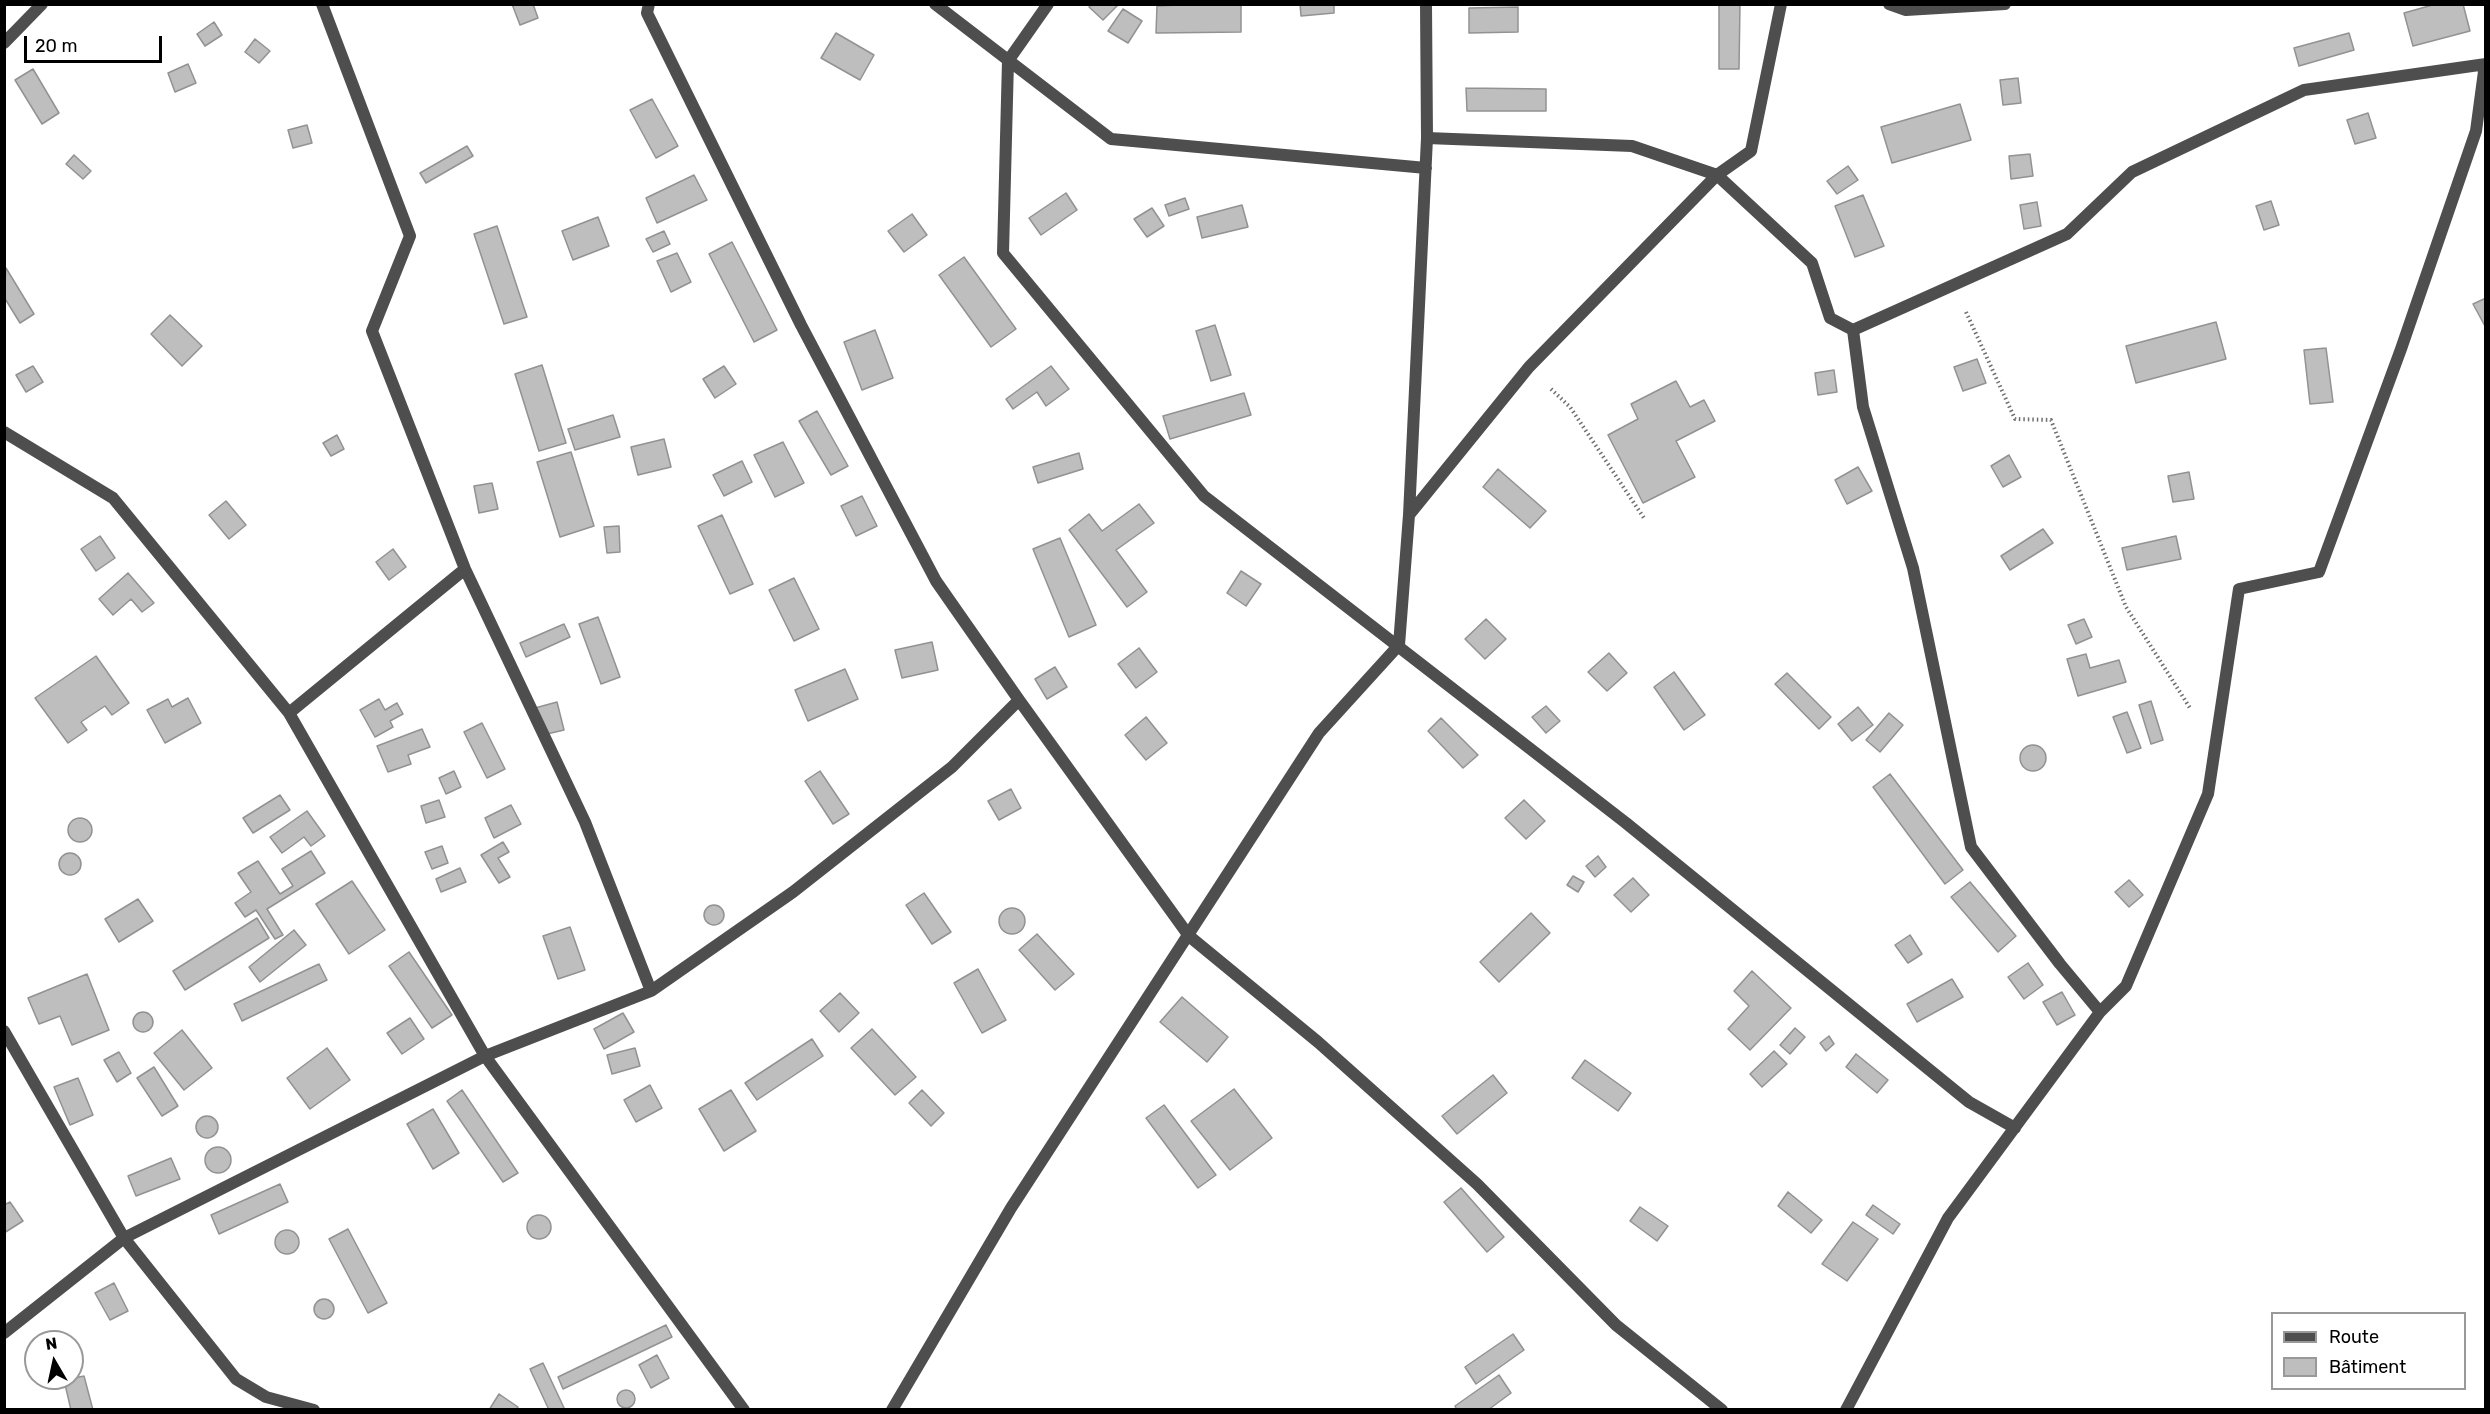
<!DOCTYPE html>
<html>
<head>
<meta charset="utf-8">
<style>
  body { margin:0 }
  #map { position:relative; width:2490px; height:1414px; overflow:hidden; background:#fff; font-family:Rubik,sans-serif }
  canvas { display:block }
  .frame { position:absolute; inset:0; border:6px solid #000; pointer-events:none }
  .legend { position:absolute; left:2271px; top:1312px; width:195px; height:78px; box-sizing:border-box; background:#fff; border:2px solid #999; margin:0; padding:8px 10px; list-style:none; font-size:18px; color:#000 }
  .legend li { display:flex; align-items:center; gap:12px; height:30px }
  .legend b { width:30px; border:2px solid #999 }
  .north { position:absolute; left:24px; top:1330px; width:60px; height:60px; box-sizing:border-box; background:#fff; border:2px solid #999; border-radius:50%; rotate:351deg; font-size:16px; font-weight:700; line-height:24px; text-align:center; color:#000 }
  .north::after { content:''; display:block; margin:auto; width:21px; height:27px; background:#000; clip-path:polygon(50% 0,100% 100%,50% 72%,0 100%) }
  .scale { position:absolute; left:24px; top:36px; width:138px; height:27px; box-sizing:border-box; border:3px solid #000; border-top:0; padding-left:8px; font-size:18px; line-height:21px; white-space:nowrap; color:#000; -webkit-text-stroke:4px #fff; paint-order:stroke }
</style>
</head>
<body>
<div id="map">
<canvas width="2490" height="1414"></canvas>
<div class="frame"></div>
<ul class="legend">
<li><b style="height:8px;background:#4e4e4e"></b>Route</li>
<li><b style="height:16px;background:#bebebe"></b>Bâtiment</li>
</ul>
<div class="north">N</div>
<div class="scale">20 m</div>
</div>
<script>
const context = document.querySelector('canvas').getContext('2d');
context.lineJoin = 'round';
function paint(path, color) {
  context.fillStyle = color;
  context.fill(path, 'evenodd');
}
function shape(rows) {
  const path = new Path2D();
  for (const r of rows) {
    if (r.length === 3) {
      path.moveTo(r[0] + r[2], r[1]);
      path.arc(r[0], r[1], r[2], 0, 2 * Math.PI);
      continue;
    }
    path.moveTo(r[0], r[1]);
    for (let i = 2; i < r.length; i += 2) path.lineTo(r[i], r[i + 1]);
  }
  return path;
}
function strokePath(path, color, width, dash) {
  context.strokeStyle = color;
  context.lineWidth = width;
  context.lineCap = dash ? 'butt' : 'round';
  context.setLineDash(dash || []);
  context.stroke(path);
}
const building = shape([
  [512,4,533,4,538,18,520,25,512,4],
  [1092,4,1117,4,1118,5,1103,20,1089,7,1092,4],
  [1200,4,1241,4,1241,32,1156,33,1157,6,1200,4],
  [1300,4,1334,4,1334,13,1301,16,1300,4],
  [1719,4,1740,4,1739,69,1719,69,1719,4],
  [2436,4,2463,4,2470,31,2413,46,2404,13,2436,4],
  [1518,7,1518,32,1469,33,1469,8,1518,7],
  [1123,9,1142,21,1128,43,1108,31,1123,9],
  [214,22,222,35,205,46,197,34,214,22],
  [836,33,874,55,860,80,821,58,836,33],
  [2349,33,2354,50,2299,66,2294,48,2349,33],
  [255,39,270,51,259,63,245,52,255,39],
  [188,64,196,83,175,92,168,73,188,64],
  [33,69,59,113,42,124,15,80,33,69],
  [2018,78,2021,103,2003,105,2000,80,2018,78],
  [1466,88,1546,89,1546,111,1467,111,1466,88],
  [652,99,678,146,656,158,630,110,652,99],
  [1960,104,1971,140,1892,163,1881,127,1960,104],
  [2368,113,2376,138,2355,144,2347,120,2368,113],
  [307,125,312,143,293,148,288,130,307,125],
  [467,146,473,156,426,183,420,173,467,146],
  [2030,154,2033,176,2011,179,2009,156,2030,154],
  [74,155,91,171,83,179,66,164,74,155],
  [1848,166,1858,180,1837,194,1827,181,1848,166],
  [694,175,707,200,657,223,646,198,694,175],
  [1066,193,1077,210,1041,235,1029,218,1066,193],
  [1863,195,1884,246,1855,257,1835,206,1863,195],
  [1185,198,1189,209,1169,216,1165,205,1185,198],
  [2271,201,2279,225,2264,230,2256,206,2271,201],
  [2037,202,2041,226,2024,229,2020,205,2037,202],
  [1242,205,1248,227,1202,238,1197,217,1242,205],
  [1152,208,1164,226,1147,237,1134,219,1152,208],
  [912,214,927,235,904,252,888,231,912,214],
  [598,217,609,246,573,260,562,231,598,217],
  [497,226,527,317,504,324,474,234,497,226],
  [664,231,670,244,653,252,646,239,664,231],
  [732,242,777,330,754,342,709,254,732,242],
  [677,253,691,282,671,292,657,261,677,253],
  [964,257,1016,329,991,347,939,275,964,257],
  [6,268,34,314,20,323,4,297,6,268],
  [2486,298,2486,328,2473,304,2486,298],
  [170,315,202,346,182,366,151,334,170,315],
  [2216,322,2226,359,2136,383,2126,346,2216,322],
  [1215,325,1231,375,1211,381,1196,331,1215,325],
  [875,330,893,378,862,390,844,342,875,330],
  [2326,348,2333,402,2310,404,2304,350,2326,348],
  [1977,359,1986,383,1963,391,1954,367,1977,359],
  [542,365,566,443,539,451,515,374,542,365],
  [33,366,43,382,26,392,16,375,33,366],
  [724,366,736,384,715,398,703,379,724,366],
  [1051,366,1069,389,1046,406,1037,392,1013,409,1006,399,1051,366],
  [1834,370,1837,392,1818,395,1815,373,1834,370],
  [1676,381,1690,407,1704,400,1715,421,1676,441,1695,477,1643,503,1608,435,1638,419,1631,404,1676,381],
  [1244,393,1251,415,1170,439,1163,416,1244,393],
  [817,411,848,466,831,475,799,421,817,411],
  [613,415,620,437,575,450,568,429,613,415],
  [337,435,344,449,331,456,323,443,337,435],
  [664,439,671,467,638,475,631,447,664,439],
  [783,442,804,483,775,497,754,455,783,442],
  [571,452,594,526,560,537,537,462,571,452],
  [1079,453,1083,469,1038,483,1033,467,1079,453],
  [2009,455,2021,477,2003,487,1991,466,2009,455],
  [742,461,752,482,724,496,713,475,742,461],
  [1858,467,1872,491,1847,504,1835,480,1858,467],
  [1498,469,1546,511,1530,528,1483,487,1498,469],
  [2189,472,2194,499,2173,502,2168,476,2189,472],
  [492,483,498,509,479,513,474,486,492,483],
  [862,496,877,526,856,536,841,506,862,496],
  [226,501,246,525,229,539,209,515,226,501],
  [1139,504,1154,523,1116,550,1147,592,1127,607,1069,530,1089,514,1102,531,1139,504],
  [722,515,753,584,730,594,698,526,722,515],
  [619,526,620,552,607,553,604,527,619,526],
  [2043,529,2053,543,2010,570,2001,556,2043,529],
  [100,536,115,558,96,571,81,549,100,536],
  [2176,536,2181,559,2127,570,2122,548,2176,536],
  [1060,538,1096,625,1069,637,1033,549,1060,538],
  [393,549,406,567,389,580,376,562,393,549],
  [1241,571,1261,584,1246,606,1227,593,1241,571],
  [128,573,154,603,142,612,131,599,113,615,99,599,128,573],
  [794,578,819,629,794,641,769,590,794,578],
  [598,617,620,677,601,684,579,624,598,617],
  [1486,619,1506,639,1485,659,1465,639,1486,619],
  [2084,619,2092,637,2076,644,2068,625,2084,619],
  [564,624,570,637,526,657,520,643,564,624],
  [932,642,938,670,902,678,895,650,932,642],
  [1139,648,1157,672,1136,688,1118,664,1139,648],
  [1609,653,1627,673,1607,691,1588,672,1609,653],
  [2086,654,2090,668,2119,660,2126,682,2078,696,2067,659,2086,654],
  [96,656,129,703,112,715,105,706,81,722,87,730,68,743,35,698,96,656],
  [1055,667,1067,687,1047,699,1035,679,1055,667],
  [845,669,858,699,808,721,795,690,845,669],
  [1674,672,1705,715,1684,730,1654,687,1674,672],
  [1787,673,1831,717,1819,729,1775,684,1787,673],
  [188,698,201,723,165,743,147,710,168,699,172,707,188,698],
  [379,699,385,710,397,703,403,714,390,721,393,727,375,737,360,710,379,699],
  [2151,701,2163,740,2151,744,2139,705,2151,701],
  [557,702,564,730,543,735,535,708,557,702],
  [1546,706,1560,721,1546,733,1532,717,1546,706],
  [1858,707,1873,725,1852,741,1838,724,1858,707],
  [2127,712,2141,748,2127,753,2113,717,2127,712],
  [1889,713,1903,725,1880,752,1866,740,1889,713],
  [1146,717,1167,743,1146,760,1125,735,1146,717],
  [1441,718,1478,755,1463,768,1428,731,1441,718],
  [482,723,505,769,487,778,464,732,482,723],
  [422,729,430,747,408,755,411,764,388,772,377,746,422,729],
  [2033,758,13],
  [454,771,461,787,446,794,439,778,454,771],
  [820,771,849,814,833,824,805,781,820,771],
  [1890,774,1963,870,1945,884,1873,787,1890,774],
  [1011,789,1021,808,999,820,988,801,1011,789],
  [280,795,290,810,253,833,243,818,280,795],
  [439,800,445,817,426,823,421,806,439,800],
  [1524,800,1545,821,1526,839,1505,818,1524,800],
  [511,805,521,824,494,838,485,818,511,805],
  [307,811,325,836,311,846,304,837,282,853,270,837,307,811],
  [80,830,12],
  [503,842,509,852,498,858,510,877,499,883,481,855,503,842],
  [442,846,448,863,432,869,425,852,442,846],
  [311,851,325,873,267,909,283,935,275,939,256,910,245,917,235,903,251,892,238,873,258,861,280,894,293,886,282,869,311,851],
  [70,864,11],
  [1598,856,1606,867,1595,877,1586,866,1598,856],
  [460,868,466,882,441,892,436,879,460,868],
  [1573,876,1584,882,1578,892,1567,885,1573,876],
  [1633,878,1649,895,1631,912,1614,895,1633,878],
  [2129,880,2143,895,2129,907,2115,892,2129,880],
  [352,881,385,930,349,954,316,904,352,881],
  [1970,882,2016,936,1998,952,1951,897,1970,882],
  [924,893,951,932,932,944,906,905,924,893],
  [138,899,153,921,119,942,105,919,138,899],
  [714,915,10],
  [1012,921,13],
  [1531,913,1550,933,1499,982,1480,962,1531,913],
  [257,918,269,938,185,990,173,971,257,918],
  [570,927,585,970,558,979,543,936,570,927],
  [294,930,306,945,260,982,249,967,294,930],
  [1037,934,1074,974,1055,990,1019,950,1037,934],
  [1910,935,1922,954,1908,963,1895,945,1910,935],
  [409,952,452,1015,432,1028,389,966,409,952],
  [2028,963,2043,985,2024,999,2008,977,2028,963],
  [319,964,327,980,242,1021,234,1004,319,964],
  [978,969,1006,1020,982,1033,954,983,978,969],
  [1752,971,1791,1008,1750,1050,1728,1029,1749,1006,1734,991,1752,971],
  [87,974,109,1030,72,1045,60,1016,39,1024,28,998,87,974],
  [1952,979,1963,997,1917,1022,1907,1004,1952,979],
  [2062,992,2075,1015,2057,1025,2043,1002,2062,992],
  [840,993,859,1013,839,1032,820,1011,840,993],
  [1182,997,1228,1037,1207,1062,1160,1022,1182,997],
  [143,1022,10],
  [623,1013,634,1032,604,1049,594,1029,623,1013],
  [410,1018,424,1039,402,1054,387,1033,410,1018],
  [1795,1028,1805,1037,1790,1054,1780,1045,1795,1028],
  [872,1029,916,1077,895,1095,851,1048,872,1029],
  [182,1030,212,1068,184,1090,154,1053,182,1030],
  [1829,1036,1834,1044,1826,1051,1820,1043,1829,1036],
  [812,1039,823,1056,757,1100,745,1083,812,1039],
  [327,1048,350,1080,310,1109,287,1078,327,1048],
  [635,1048,640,1066,612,1074,607,1055,635,1048],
  [1774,1051,1787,1064,1762,1087,1750,1074,1774,1051],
  [119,1052,131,1073,117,1082,104,1060,119,1052],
  [1856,1054,1888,1080,1877,1093,1846,1067,1856,1054],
  [1585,1060,1631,1093,1618,1111,1572,1078,1585,1060],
  [154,1067,178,1106,162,1116,137,1078,154,1067],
  [1493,1075,1507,1093,1457,1134,1442,1116,1493,1075],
  [78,1078,93,1115,70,1125,54,1087,78,1078],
  [650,1085,662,1108,636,1122,624,1100,650,1085],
  [1234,1089,1272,1138,1230,1170,1191,1121,1234,1089],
  [462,1090,518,1173,503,1182,447,1101,462,1090],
  [731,1090,756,1131,724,1151,699,1109,731,1090],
  [922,1090,944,1113,931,1126,909,1103,922,1090],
  [1164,1105,1216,1175,1198,1188,1146,1118,1164,1105],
  [433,1109,459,1153,433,1169,407,1124,433,1109],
  [207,1127,11],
  [218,1160,13],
  [171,1158,180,1179,136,1196,128,1176,171,1158],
  [280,1184,288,1202,219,1234,211,1215,280,1184],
  [1461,1188,1504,1237,1487,1252,1444,1202,1461,1188],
  [1788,1192,1822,1220,1811,1233,1778,1206,1788,1192],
  [10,1202,23,1221,4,1233,4,1205,10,1202],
  [1873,1205,1900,1224,1893,1234,1866,1215,1873,1205],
  [1640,1207,1668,1226,1657,1241,1630,1221,1640,1207],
  [539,1227,12],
  [1853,1222,1878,1239,1847,1281,1822,1264,1853,1222],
  [348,1229,387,1303,368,1313,329,1239,348,1229],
  [287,1242,12],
  [114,1283,128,1311,110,1320,95,1293,114,1283],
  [324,1309,10],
  [666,1325,672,1337,563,1389,558,1377,666,1325],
  [1513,1334,1524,1350,1476,1384,1465,1367,1513,1334],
  [657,1355,669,1378,651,1388,639,1365,657,1355],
  [543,1363,565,1410,549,1410,530,1369,543,1363],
  [1499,1375,1511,1393,1488,1410,1457,1410,1455,1406,1499,1375],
  [84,1376,93,1410,71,1410,64,1380,84,1376],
  [626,1399,9],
  [499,1394,518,1407,516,1410,489,1410,499,1394]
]);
paint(building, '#bebebe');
strokePath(building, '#929292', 1.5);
strokePath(shape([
  [1966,312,2015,419,2051,420,2126,607,2190,708],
  [1551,389,1570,407,1644,518]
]), '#707070', 4, [1.5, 3]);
strokePath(shape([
  [322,4,410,236,372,331,465,569,585,822,651,991],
  [649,4,647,13,801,325,936,581,1019,700,1189,936,1318,1042,1477,1184,1616,1325,1722,1410],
  [935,4,1111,139,1426,168],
  [1048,4,1008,61,1003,253,1204,496,1626,823,1969,1102,2015,1128],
  [1889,4,1906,10,2005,4],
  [4,43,42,4],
  [1427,138,1632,146,1717,175,1812,263,1830,318,1853,330,2067,234,2132,172,2304,90,2486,64],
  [1853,330,1863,407,1913,568,1971,847,2060,964,2100,1012],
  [4,432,113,498,289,713,485,1056,744,1410],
  [1409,515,1529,367,1717,175,1751,151,1781,4],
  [289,713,465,569],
  [4,1031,124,1238,236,1379,266,1397,314,1410],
  [4,1333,124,1238,485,1056,651,991,793,892,952,767,1019,700],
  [892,1410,1011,1208,1319,733,1399,645,1409,515,1427,138,1426,4],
  [1846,1410,1948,1218,2100,1012,2126,986,2208,794,2239,589,2319,572,2401,349,2476,131,2485,64]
]), '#4e4e4e', 12);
</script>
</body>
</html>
